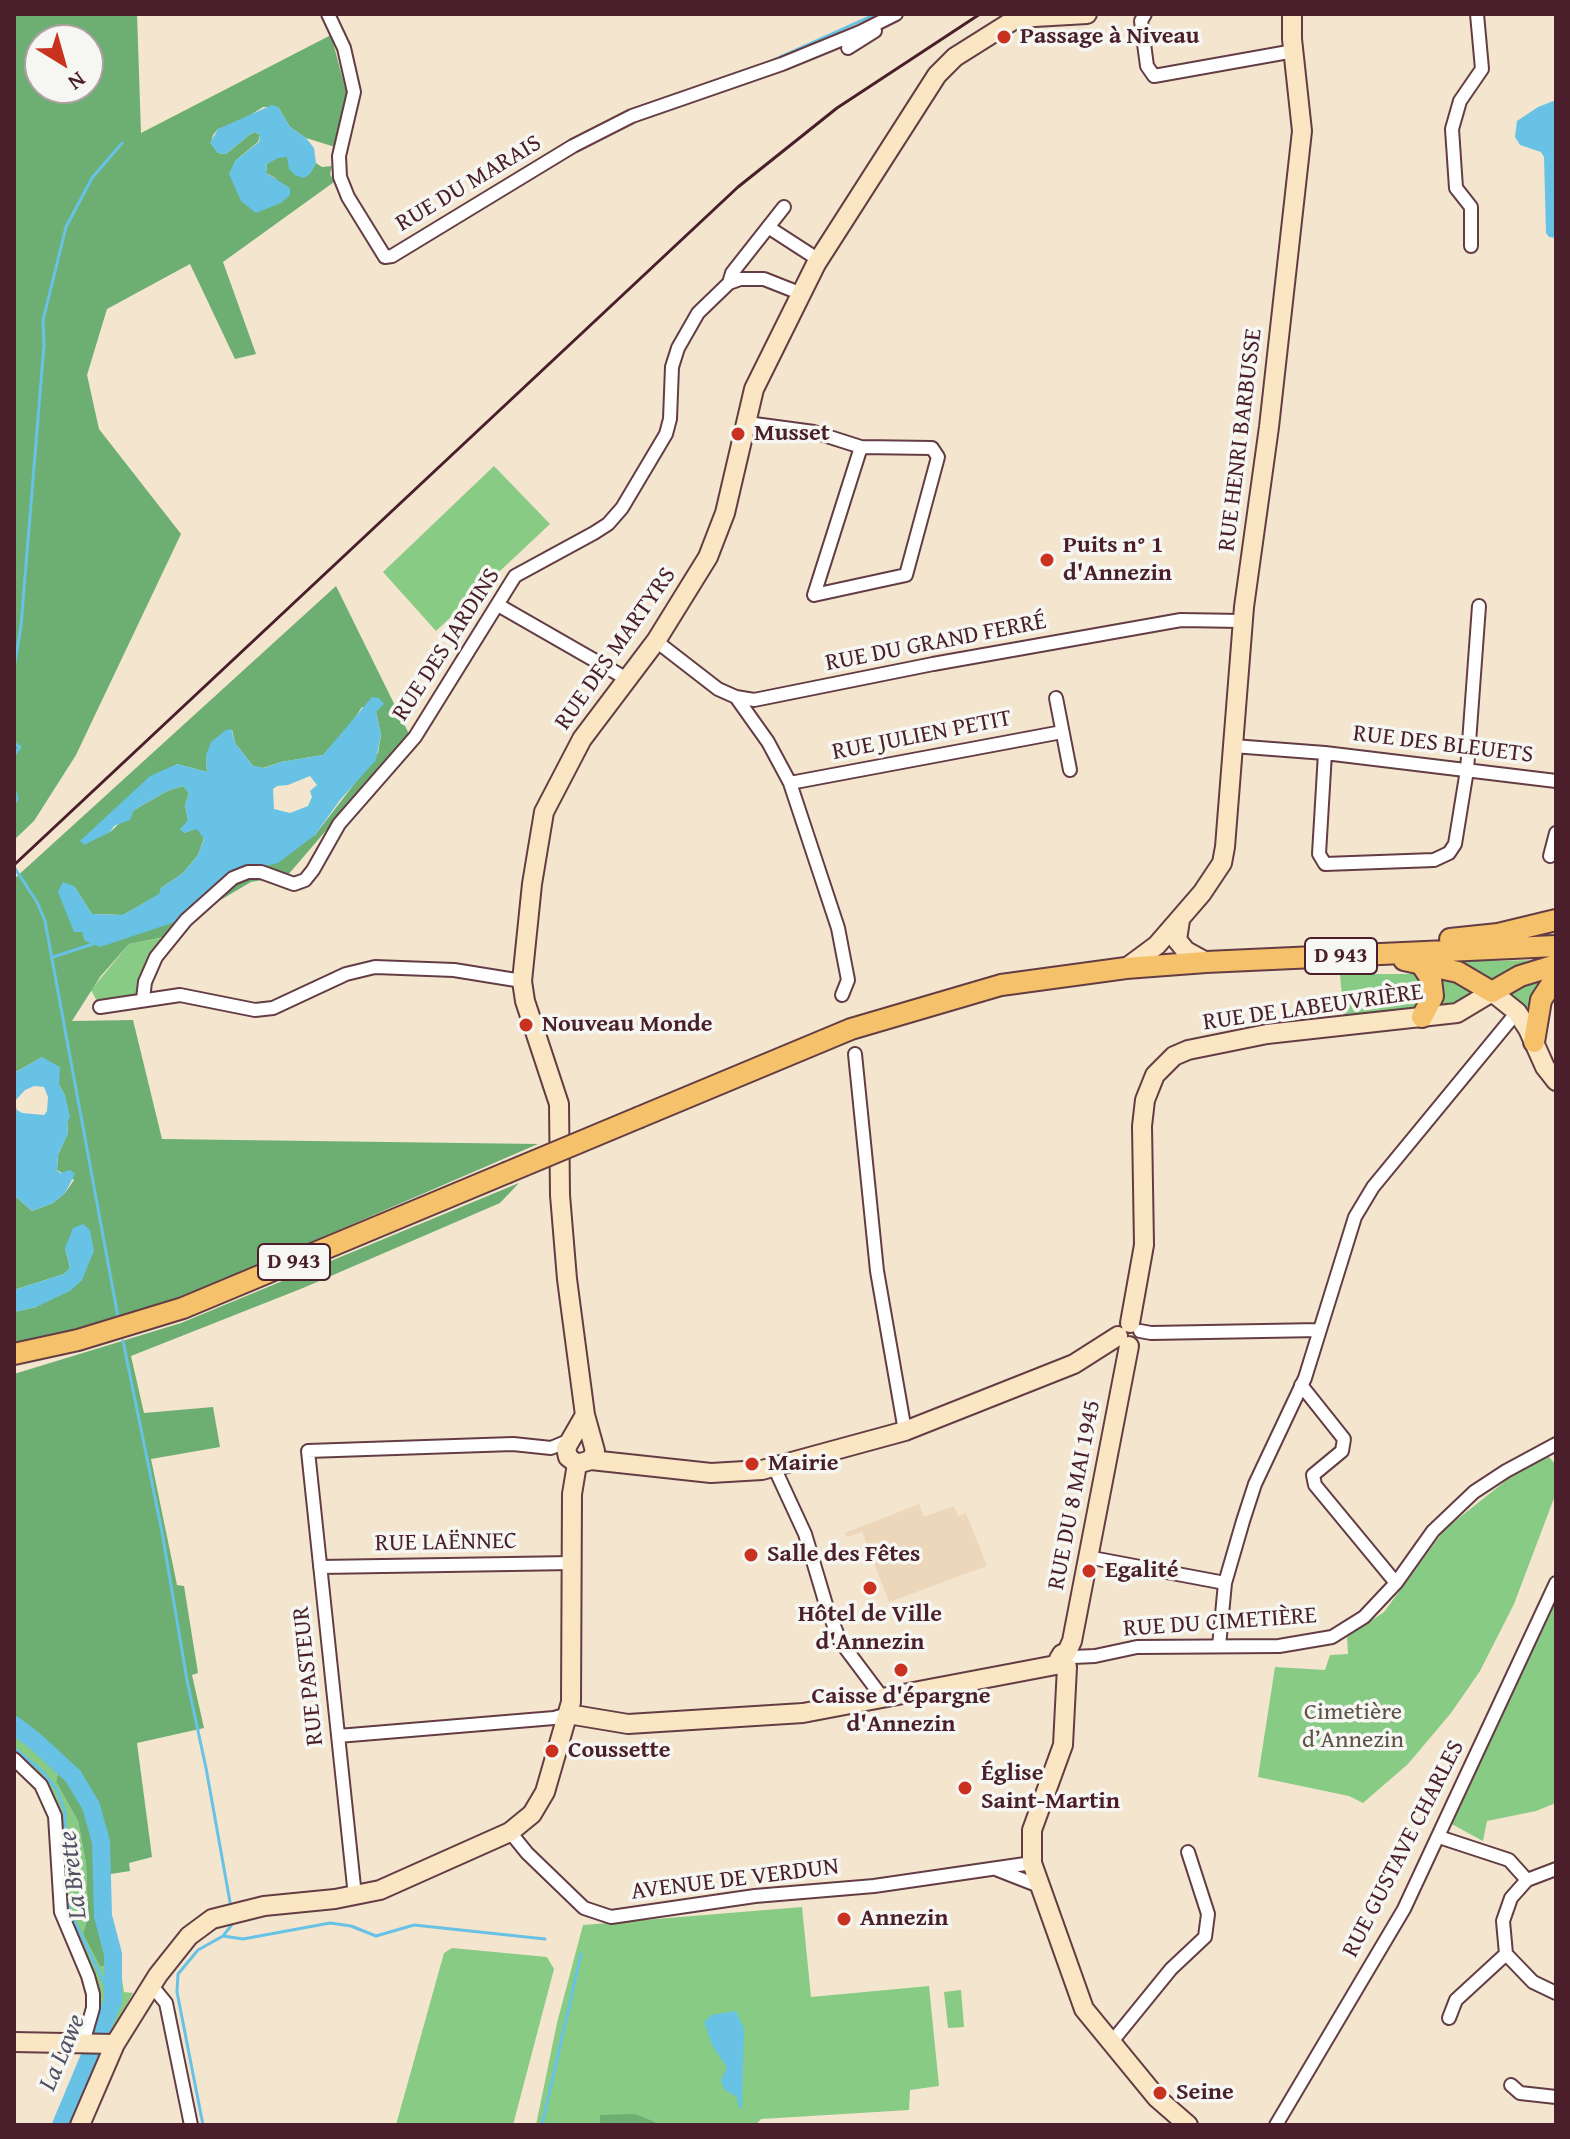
<!DOCTYPE html>
<html>
<head>
<meta charset="utf-8">
<style>
  body { margin:0 }
  #map { position:relative; width:1570px; height:2139px; overflow:hidden; background:#f4e5cf; font-family:"Gentium Book Plus",serif }
  canvas { display:block }
  .frame { position:absolute; inset:0; border:16px solid #4a1f2b; pointer-events:none }
  .north { position:absolute; left:24px; top:24px; width:80px; height:80px; box-sizing:border-box; background:#f6f6f2; border:2px solid #b1a0a2; border-radius:50%; rotate:143deg; font-size:22px; font-weight:700; line-height:32px; text-align:center; color:#4a1f2b }
  .north::after { content:''; display:block; margin:auto; width:28px; height:36px; background:#c8321e; clip-path:polygon(50% 0,100% 100%,50% 72%,0 100%) }
</style>
</head>
<body>
<div id="map">
<canvas width="1570" height="2139"></canvas>
<div class="frame"></div>
<div class="north">N</div>
</div>
<script>
const context = document.querySelector('canvas').getContext('2d');
context.lineJoin = 'round';
function paint(path, color) {
  context.fillStyle = color;
  context.fill(path, 'evenodd');
}
function shape(rows) {
  const path = new Path2D();
  for (const r of rows) {
    path.moveTo(r[0], r[1]);
    for (let i = 2; i < r.length; i += 2) path.lineTo(r[i], r[i + 1]);
  }
  return path;
}
function strokePath(path, color, width, dash) {
  context.strokeStyle = color;
  context.lineWidth = width;
  context.lineCap = dash ? 'butt' : 'round';
  context.setLineDash(dash || []);
  context.stroke(path);
}
function drawText(font, color, halo, rows, align = 'center') {
  context.font = font + ' "Gentium Book Plus",serif';
  context.lineWidth = 7;
  context.setLineDash([]);
  context.textBaseline = 'middle';
  context.strokeStyle = halo;
  context.fillStyle = color;
  for (const [text, x, y, turn = 0] of rows) {
    context.save();
    context.translate(x, y);
    context.rotate((+turn || 0) * Math.PI / 180);
    context.textAlign = isNaN(turn) ? turn : align;
    if (halo) context.strokeText(text, 0, 0);
    context.fillText(text, 0, 0);
    context.restore();
  }
}
paint(shape([
  [919,1504,924,1517,954,1506,958,1516,966,1513,987,1566,889,1602,862,1532,847,1537,845,1533]
]), '#ecd7ba');
paint(shape([
  [494,466,550,524,436,631,383,572],
  [160,938,167,944,134,1001,100,1007,91,990,129,944],
  [1556,960,1492,986,1461,969,1464,961],
  [1556,968,1532,1024,1503,987],
  [1431,970,1474,989,1453,1007,1429,1010],
  [1340,974,1416,974,1428,982,1422,1006,1409,1013,1344,1021],
  [1548,1456,1556,1465,1556,1493,1514,1604,1480,1671,1451,1713,1408,1764,1363,1803,1349,1796,1258,1777,1275,1667,1325,1670,1330,1655,1348,1654,1347,1637,1384,1612,1445,1529,1508,1479],
  [1556,1589,1556,1803,1536,1811,1487,1821,1483,1841,1446,1821],
  [14,1728,59,1768,56,1782,78,1821,86,1863,88,1916,83,1934,100,1967,115,1962,118,1973,121,1973,124,1992,133,1993,111,2032,94,2028,100,2010,97,1986,63,1912,58,1813,14,1755],
  [802,1907,811,1997,929,1986,939,2086,910,2090,909,2110,761,2119,756,2125,536,2125,557,2023,583,1925],
  [452,1948,547,1957,554,1969,513,2125,396,2125,444,1953],
  [961,1990,964,2027,948,2028,944,1992]
]), '#87cb84');
paint(shape([
  [14,14,137,14,141,133,331,35,347,95,335,147,306,138,290,127,278,107,263,107,241,121,218,129,213,135,211,143,218,153,226,154,249,135,255,132,260,135,258,142,235,161,279,180,266,173,267,164,278,157,287,157,310,173,316,163,322,167,332,166,330,174,334,182,223,262,256,354,235,359,190,264,107,309,87,375,99,429,181,534,76,755,34,821,14,840],
  [40,40,88,40,88,88,40,88],
  [336,586,409,734,287,876,251,882,217,902,179,934,129,944,100,977,72,1021,133,1020,162,1139,538,1144,214,1284,138,1312,14,1348,14,1312,36,1307,82,1280,65,1248,70,1268,64,1274,14,1290,14,1195,32,1211,53,1203,65,1193,74,1180,57,1170,58,1155,68,1133,65,1095,42,1057,14,1073,14,879],
  [362,707,376,712,381,734,378,753,315,835,233,873,201,896,184,918,85,941,74,886,92,914,123,915,160,894,161,888,183,873,198,855,204,838,197,828,184,833,188,820,185,805,189,793,183,786,167,791,134,810,110,832,80,841,177,764,207,772,206,755,232,730,235,743,253,766,263,768,281,762,323,755,351,724],
  [519,1183,500,1203,303,1288,131,1356,144,1413,213,1407,220,1447,151,1459,177,1585,184,1586,198,1673,192,1675,204,1728,137,1743,152,1857,129,1863,130,1871,104,1875,107,1927,117,1962,100,1967,83,1934,88,1916,86,1863,78,1821,56,1782,59,1768,14,1728,14,1374,181,1323],
  [635,2114,655,2122,656,2125,582,2125,600,2123,600,2115]
]), '#6daf72');
paint(shape([
  [1556,100,1556,238,1549,237,1546,233,1544,157,1541,152,1520,145,1515,137,1517,121,1538,107],
  [272,105,278,107,290,127,306,138,314,148,316,163,310,174,304,178,295,175,289,169,287,157,278,158,267,164,266,173,290,188,290,195,281,203,256,213,241,201,229,174,235,161,259,142,260,135,255,132,249,135,226,154,218,153,210,143,218,129],
  [372,697,379,698,384,704,376,712,381,734,376,760,340,800,315,835,278,863,233,873,201,896,184,918,169,924,100,947,85,941,82,932,74,932,58,892,63,882,74,886,92,914,123,915,159,894,161,888,183,873,198,855,204,839,197,829,184,833,180,829,188,820,185,805,189,793,183,786,167,791,134,810,130,820,114,826,110,832,84,845,80,841,150,776,177,764,207,772,206,755,211,742,226,730,231,729,235,743,253,766,264,768,281,762,323,755],
  [310,776,317,785,310,791,312,797,308,806,290,813,274,809,273,789,277,786,288,785],
  [42,1057,60,1067,59,1085,65,1095,70,1116,67,1124,68,1133,58,1155,57,1170,60,1173,70,1170,75,1174,65,1193,53,1203,32,1211,14,1195,14,1103,17,1110,22,1113,44,1115,47,1111,48,1097,44,1087,34,1086,25,1090,14,1102,14,1073],
  [83,1224,90,1230,94,1251,82,1280,70,1291,36,1307,14,1312,14,1290,64,1274,70,1268,65,1248,73,1228],
  [736,2011,744,2029,742,2110,738,2105,737,2097,724,2089,721,2080,727,2067,713,2047,704,2022,712,2015]
]), '#67c2e5');
strokePath(shape([
  [769,62,876,14],
  [14,668,21,626,44,345,43,320,66,227,92,178,122,143],
  [14,743,20,747,14,755],
  [14,788,17,799,14,803],
  [14,867,37,902,45,921,118,1317],
  [53,957,93,944],
  [123,1341,162,1532,187,1680,206,1768,230,1902],
  [14,1748,43,1772,57,1790,65,1812,65,1894,70,1912,113,2001],
  [223,1936,243,1939,330,1923,351,1926,376,1936,414,1925,545,1939],
  [203,2125,177,1992,178,1974,198,1950,223,1936,234,1922],
  [542,2125,581,1954]
]), '#67c2e5', 3);
strokePath(shape([
  [14,1725,35,1741,73,1776,91,1806,101,1842,103,1916,113,1954,113,2001,61,2125]
]), '#67c2e5', 18);
const street = shape([
  [328,14,344,48,354,92,339,156,340,177,348,197,385,257,392,256,573,146,632,116,782,64,860,32,896,14],
  [1145,14,1141,21,1147,66,1154,76,1294,51],
  [848,48,875,31],
  [768,227,819,260],
  [1471,246,1471,207,1456,188,1452,129,1460,101,1482,69,1477,14],
  [729,283,732,273,784,207],
  [747,423,814,432,861,447,932,448,938,457,906,575,814,595,861,447],
  [498,605,627,679],
  [656,641,718,689,736,697,754,700,933,664,1181,620,1242,621],
  [736,697,768,742,790,783,838,928,848,980,842,995],
  [1056,698,1070,770],
  [1233,746,1325,753,1319,854,1325,864,1434,860,1449,853,1455,844,1467,770,1479,606],
  [1325,753,1556,781],
  [790,783,1062,732],
  [1550,856,1556,833],
  [143,999,145,982,156,957,186,920,233,878,248,872,261,872,294,884,305,880,313,870,339,824,415,737,515,576,594,533,608,524,622,508,666,434,670,419,672,367,678,348,698,313,729,283,740,279,764,279,802,294],
  [100,1007,180,995,255,1010,273,1008,346,974,375,967,454,970,522,981],
  [855,1054,877,1271,905,1431],
  [1140,1331,1151,1333,1319,1330],
  [1301,1385,1344,1439,1342,1451,1313,1475,1315,1485,1396,1583],
  [774,1467,805,1534,827,1608,840,1641,882,1697],
  [1087,1557,1225,1583],
  [320,1567,573,1563],
  [1219,1646,1225,1583,1243,1521,1255,1484,1305,1378,1355,1217,1373,1187,1517,1012],
  [1073,1657,1095,1656,1137,1647,1279,1646,1332,1637,1364,1617,1396,1583,1433,1531,1474,1492,1506,1471,1556,1444],
  [338,1736,554,1718,568,1714],
  [14,1759,41,1785,55,1816,61,1912,88,1976,93,1994,93,2008,83,2043],
  [510,1832,527,1853,584,1908,611,1917,755,1896,874,1886,1032,1863],
  [1439,1837,1509,1860,1527,1880],
  [1556,1869,1527,1880,1511,1898,1503,1921,1506,1954,1533,1982,1556,1993],
  [998,1870,1039,1886],
  [355,1896,308,1451,513,1444,551,1448,570,1440],
  [150,1988,157,1992,166,2003,191,2125],
  [1449,2018,1456,2000,1506,1954],
  [1110,2044,1171,1969,1205,1937,1208,1914,1188,1852],
  [1511,2085,1520,2093,1556,2097],
  [1276,2125,1404,1909,1556,1583]
]);
const secondary = shape([
  [1180,920,1177,940,1186,951,1206,962],
  [1126,968,1157,945,1202,893,1222,863,1225,847,1244,607,1269,427,1302,131,1292,39,1292,14],
  [1130,1323,1144,1245,1142,1126,1145,1100,1155,1075,1174,1056,1188,1050,1267,1034,1457,1013,1492,992,1517,1012,1528,1029,1545,1067,1556,1081],
  [585,1415,566,1448,568,1457,577,1464,591,1460,595,1451,585,1415,567,1279,560,1195,559,1104,525,1001,522,981,532,884,544,812,582,739,656,641,708,557,725,513,754,389,816,264,937,75,955,57,1017,18,1087,14],
  [591,1460,711,1473,762,1470,905,1431,1074,1364,1118,1336],
  [1067,1667,1063,1745,1032,1830,1032,1863,1084,2009,1157,2098,1188,2125],
  [1067,1667,1061,1664,1059,1659,1062,1654,1067,1652,1072,1641,1129,1346],
  [568,1714,628,1724,803,1713,1061,1664],
  [14,2042,115,2044],
  [80,2125,115,2044,158,1975,189,1936,212,1919,264,1906,335,1899,380,1890,510,1832,532,1814,545,1792,571,1702,572,1494,577,1464]
]);
const primary = shape([
  [1450,939,1498,934,1556,920],
  [1404,960,1458,972,1492,992,1520,976,1556,965],
  [1421,964,1431,979,1433,996,1422,1017],
  [1534,1042,1541,1000,1556,977],
  [640,1117,851,1029,1001,985,1126,968,1206,962,1556,946],
  [14,1354,78,1340,183,1308,506,1173]
]);
strokePath(street, '#643d44', 16);
strokePath(secondary, '#643d44', 22);
strokePath(primary, '#643d44', 24);
strokePath(street, '#fff', 12);
strokePath(secondary, '#fbe6c4', 18);
strokePath(primary, '#f6c16b', 20);
strokePath(shape([
  [14,865,738,187,837,108,980,14]
]), '#4a1f2b', 3);
const primaryBridge = shape([
  [506,1173,640,1117]
]);
strokePath(primaryBridge, '#643d44', 24, []);
strokePath(primaryBridge, '#f6c16b', 20);
for (const [x, y, r, color] of [
  [1004,37,8,"#c8321e"],
  [738,434,8,"#c8321e"],
  [1047,560,8,"#c8321e"],
  [526,1025,8,"#c8321e"],
  [752,1464,8,"#c8321e"],
  [751,1555,8,"#c8321e"],
  [1089,1571,8,"#c8321e"],
  [870,1588,8,"#c8321e"],
  [901,1670,8,"#c8321e"],
  [552,1751,8,"#c8321e"],
  [965,1788,8,"#c8321e"],
  [844,1919,8,"#c8321e"],
  [1160,2093,8,"#c8321e"]
]) {
  const dot = new Path2D();
  dot.arc(x, y, r, 0, 2 * Math.PI);
  context.fillStyle = color;
  context.fill(dot);
  strokePath(dot, '#f6f6f2', 3);
}
for (const [x, y, w] of [
  [1341,956,72],
  [294,1262,72]
]) {
  const box = new Path2D();
  box.roundRect(x - w / 2, y - 18, w, 36, 6);
  context.fillStyle = '#f6f6f2';
  context.fill(box);
  strokePath(box, '#4a1f2b', 2);
}
drawText('bold 22px', '#4a1f2b', null, [
  ["D 943",1341,956],
  ["D 943",294,1262]
]);
drawText('bold 24px', '#4a1f2b', '#f6f6f2', [
  ["Passage à Niveau",1020,37],
  ["Musset",754,434],
  ["Puits n° 1",1063,546],
  ["d'Annezin",1063,574],
  ["Nouveau Monde",542,1025],
  ["Mairie",768,1464],
  ["Salle des Fêtes",767,1555],
  ["Egalité",1105,1571],
  ["Hôtel de Ville",870,1615,"center"],
  ["d'Annezin",870,1643,"center"],
  ["Caisse d'épargne",901,1697,"center"],
  ["d'Annezin",901,1725,"center"],
  ["Coussette",568,1751],
  ["Église",981,1774],
  ["Saint-Martin",981,1802],
  ["Annezin",860,1919],
  ["Seine",1176,2093]
], 'left');
drawText('24px', '#4a1f2b', '#f6f6f2', [
  ["RUE DU MARAIS",469,184,-31],
  ["RUE HENRI BARBUSSE",1241,440,-83],
  ["RUE DU GRAND FERRÉ",936,643,-11],
  ["RUE DES JARDINS",447,645,-57],
  ["RUE DES MARTYRS",616,649,-55],
  ["RUE JULIEN PETIT",922,736,-11],
  ["RUE DES BLEUETS",1443,745,7],
  ["RUE DE LABEUVRIÈRE",1313,1008,-8],
  ["RUE DU 8 MAI 1945",1075,1495,-79],
  ["RUE LAËNNEC",446,1543,-1],
  ["RUE DU CIMETIÈRE",1220,1623,-4],
  ["RUE PASTEUR",309,1676,-96],
  ["RUE GUSTAVE CHARLES",1404,1849,-63],
  ["AVENUE DE VERDUN",735,1880,-7]
]);
drawText('24px', '#5c5346', '#f6f6f2', [
  ["Cimetière",1353,1713],
  ["d’Annezin",1353,1741]
]);
drawText('italic 26px', '#535063', '#f6f6f2', [
  ["La Brette",74,1875,-97],
  ["La Lawe",63,2053,-67]
]);
</script>
</body>
</html>
